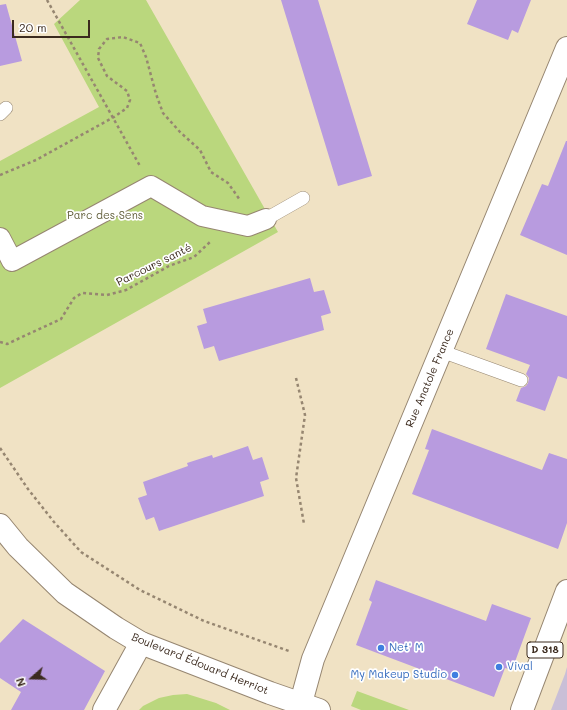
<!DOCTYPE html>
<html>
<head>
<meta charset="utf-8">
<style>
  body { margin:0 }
  #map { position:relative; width:567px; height:710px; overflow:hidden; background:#f0e2c4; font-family:Mali,sans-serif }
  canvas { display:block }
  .north { position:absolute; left:12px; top:658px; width:40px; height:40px; -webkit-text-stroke:3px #fff; paint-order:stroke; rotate:250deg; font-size:11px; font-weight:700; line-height:16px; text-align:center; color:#3b2a1e }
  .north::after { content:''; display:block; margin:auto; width:14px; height:18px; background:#3b2a1e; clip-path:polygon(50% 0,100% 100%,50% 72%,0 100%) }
  .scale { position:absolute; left:12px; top:20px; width:78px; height:18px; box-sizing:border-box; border:2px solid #3b2a1e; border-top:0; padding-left:5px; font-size:12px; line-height:14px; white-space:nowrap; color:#3b2a1e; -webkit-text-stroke:3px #fff; paint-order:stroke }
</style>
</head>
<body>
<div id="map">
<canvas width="567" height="710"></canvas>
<div class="north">N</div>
<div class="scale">20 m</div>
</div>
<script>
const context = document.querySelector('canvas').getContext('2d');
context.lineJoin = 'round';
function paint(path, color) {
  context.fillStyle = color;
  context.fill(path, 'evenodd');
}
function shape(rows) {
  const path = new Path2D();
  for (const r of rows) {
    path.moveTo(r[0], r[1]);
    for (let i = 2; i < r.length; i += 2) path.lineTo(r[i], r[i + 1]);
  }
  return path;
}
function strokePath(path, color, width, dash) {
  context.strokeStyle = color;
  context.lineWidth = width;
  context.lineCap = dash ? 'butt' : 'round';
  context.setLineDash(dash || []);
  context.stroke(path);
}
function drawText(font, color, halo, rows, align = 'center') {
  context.font = font + ' Mali,sans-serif';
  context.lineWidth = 3.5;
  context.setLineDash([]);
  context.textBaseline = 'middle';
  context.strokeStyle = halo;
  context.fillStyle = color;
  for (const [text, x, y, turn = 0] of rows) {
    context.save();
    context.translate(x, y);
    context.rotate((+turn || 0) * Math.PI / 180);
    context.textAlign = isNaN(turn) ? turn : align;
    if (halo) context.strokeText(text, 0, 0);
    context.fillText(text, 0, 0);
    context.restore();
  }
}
paint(shape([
  [567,667,567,710,551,710,565,674]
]), '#c9bfd7');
paint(shape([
  [80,0,146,0,278,232,0,388,0,161,99,107,54,24],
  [357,691,409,710,361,710,351,706],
  [187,694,216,703,230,710,139,710,143,706,159,698,173,695]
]), '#bad77d');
paint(shape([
  [281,0,318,0,372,176,338,186],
  [477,0,531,0,518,33,512,30,508,40,467,24],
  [6,4,22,61,0,66,0,5],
  [566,141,567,141,567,255,520,235,542,184,548,186],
  [310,278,314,292,324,290,331,313,321,316,324,330,219,361,214,346,204,349,197,326,207,323,203,309],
  [506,294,567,316,567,379,558,376,545,411,516,401,521,388,526,386,528,383,529,378,526,374,530,365,486,349],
  [432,429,542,470,549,453,567,459,567,523,558,549,412,494,429,450,425,449],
  [248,446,253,460,262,457,269,479,260,482,264,496,159,531,154,517,146,520,138,498,147,495,143,482,188,466,187,463,212,455,213,458],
  [376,580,486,621,492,604,531,618,512,670,505,668,494,697,356,645,372,602,369,600],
  [23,619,105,671,84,710,11,710,21,692,0,678,0,643]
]), '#b89bdf');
const service = shape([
  [0,114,6,108],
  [266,219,303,198],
  [441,351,521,380]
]);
const pedestrian = shape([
  [0,238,12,261,151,186,202,216,248,226,266,219]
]);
const minor = shape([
  [104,710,141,643],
  [299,710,313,659,567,48]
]);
const secondary = shape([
  [0,525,18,547,65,593,116,628,141,643,270,693,319,710]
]);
const primary = shape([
  [522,710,567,591]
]);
strokePath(service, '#968671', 14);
strokePath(pedestrian, '#968671', 22);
strokePath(minor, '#968671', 24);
strokePath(secondary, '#968671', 24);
strokePath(primary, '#968671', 24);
strokePath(shape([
  [47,0,140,166],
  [0,175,36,160,114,117,127,108,130,100,127,91,107,76,98,58,99,49,107,39,123,37,140,43,146,57,156,94,163,113,180,132,200,150,211,172,228,183,240,200],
  [0,342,7,344,61,319,74,298,82,293,107,295,126,290,169,266,194,257,210,242],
  [296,378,305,415,296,478,304,524],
  [0,448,28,489,54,522,81,552,140,590,204,621,289,651]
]), '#968671', 2.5, [3, 3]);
strokePath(service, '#fff', 13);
strokePath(pedestrian, '#fff', 20);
strokePath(minor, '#fff', 22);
strokePath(secondary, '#fff', 22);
strokePath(primary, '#fff', 22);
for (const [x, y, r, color] of [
  [381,648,4,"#3f7fe0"],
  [499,667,4,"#3f7fe0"],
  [455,675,4,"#3f7fe0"]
]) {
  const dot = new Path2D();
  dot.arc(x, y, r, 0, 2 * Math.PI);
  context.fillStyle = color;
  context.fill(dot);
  strokePath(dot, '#fff', 1.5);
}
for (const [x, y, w] of [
  [545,650,36]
]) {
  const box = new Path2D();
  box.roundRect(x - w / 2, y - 8, w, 16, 3);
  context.fillStyle = '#fff';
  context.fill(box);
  strokePath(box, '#3b2a1e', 1);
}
drawText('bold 10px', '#3b2a1e', null, [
  ["D 318",545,650]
]);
drawText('11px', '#615e3a', '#fff', [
  ["Parc des Sens",105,216]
]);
drawText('11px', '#3b2a1e', '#fff', [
  ["Parcours santé",154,265,-26],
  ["Rue Anatole France",430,378,-67],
  ["Boulevard Édouard Herriot",200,664,22]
]);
drawText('11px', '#366cbe', '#fff', [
  ["Net' M",389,648],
  ["Vival",507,667],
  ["My Makeup Studio",447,675,"right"]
], 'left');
</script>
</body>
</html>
